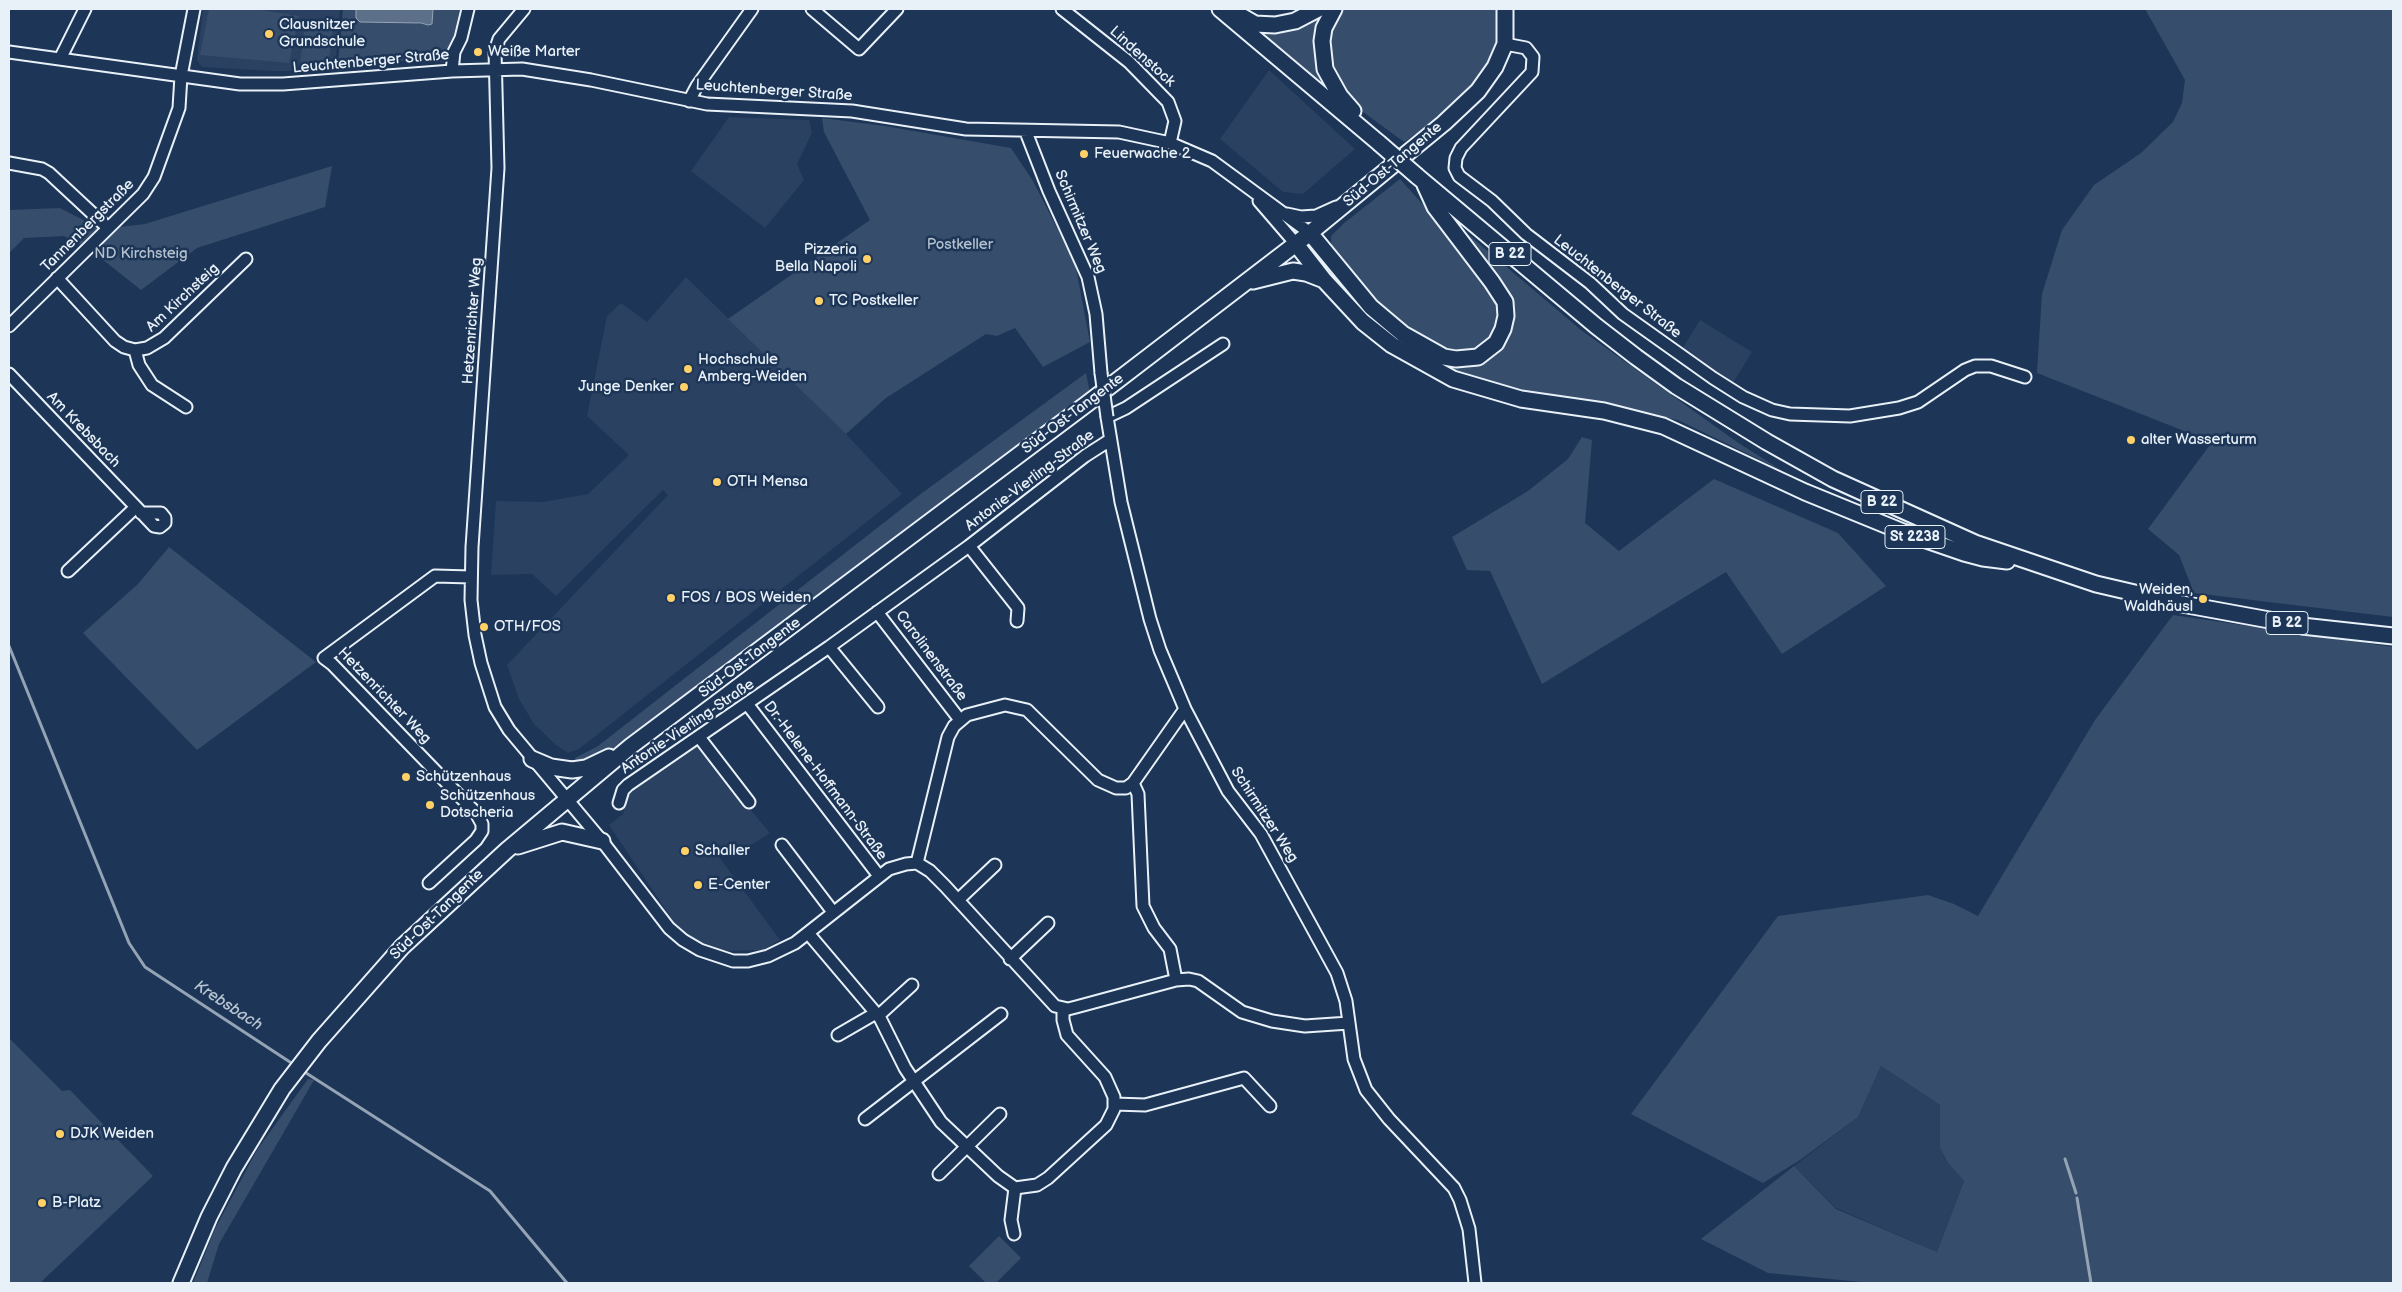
<!DOCTYPE html>
<html>
<head>
<meta charset="utf-8">
<style>
  body { margin:0 }
  #map { position:relative; width:2402px; height:1292px; overflow:hidden; background:#1d3557; font-family:"Balsamiq Sans",sans-serif }
  canvas { display:block }
  .frame { position:absolute; inset:0; border:10px solid #e8f1f8; pointer-events:none }
</style>
</head>
<body>
<div id="map">
<canvas width="2402" height="1292"></canvas>
<div class="frame"></div>
</div>
<script>
const context = document.querySelector('canvas').getContext('2d');
context.lineJoin = 'round';
function paint(path, color) {
  context.fillStyle = color;
  context.fill(path, 'evenodd');
}
function shape(rows) {
  const path = new Path2D();
  for (const r of rows) {
    path.moveTo(r[0], r[1]);
    for (let i = 2; i < r.length; i += 2) path.lineTo(r[i], r[i + 1]);
  }
  return path;
}
function strokePath(path, color, width, dash) {
  context.strokeStyle = color;
  context.lineWidth = width;
  context.lineCap = dash ? 'butt' : 'round';
  context.setLineDash(dash || []);
  context.stroke(path);
}
function drawText(font, color, halo, rows, align = 'center') {
  context.font = font + ' "Balsamiq Sans",sans-serif';
  context.lineWidth = 5;
  context.setLineDash([]);
  context.textBaseline = 'middle';
  context.strokeStyle = halo;
  context.fillStyle = color;
  for (const [text, x, y, turn = 0] of rows) {
    context.save();
    context.translate(x, y);
    context.rotate((+turn || 0) * Math.PI / 180);
    context.textAlign = isNaN(turn) ? turn : align;
    if (halo) context.strokeText(text, 0, 0);
    context.fillText(text, 0, 0);
    context.restore();
  }
}
paint(shape([
  [203,9,340,9,335,71,272,71,202,67,197,60],
  [1269,70,1355,149,1303,194,1283,192,1220,139],
  [729,117,809,120,812,133,797,164,804,180,765,228,691,171],
  [686,277,846,434,902,494,579,749,568,753,556,745,534,724,519,699,507,665,668,495,663,490,556,596,532,574,491,575,496,501,543,502,588,494,629,455,587,416,607,316,621,303,647,322],
  [1700,320,1752,352,1733,383,1682,349],
  [696,744,770,833,741,851,734,841,717,854,780,940,763,950,719,951,697,942,676,925,609,825,623,814,629,791],
  [1881,1066,1940,1105,1940,1148,1948,1163,1964,1181,1937,1252,1836,1208,1794,1166,1858,1117]
]), '#2a4162');
paint(shape([
  [209,9,255,9,299,16,289,63,200,55],
  [343,9,356,9,356,12,428,25,432,24,433,9,460,9,448,61,430,63,392,60,337,72],
  [1329,9,1319,33,1330,94,1246,26,1266,32,1280,33,1306,24],
  [1341,9,1496,9,1500,20,1500,40,1493,59,1461,101,1404,142,1355,106,1343,92,1328,56,1330,32],
  [2145,9,2393,9,2393,617,2194,593,2179,555,2148,529,2212,442,2037,373,2042,294,2062,230,2094,185,2141,153,2173,122,2182,103,2185,80],
  [305,24,333,28,328,67,300,64],
  [822,118,885,126,1011,148,1033,181,1075,263,1090,342,1043,367,1015,328,997,336,986,334,886,398,846,434,728,319,870,220,824,132],
  [332,166,325,207,197,248,141,290,93,252,64,236,24,238,9,253,9,210,60,208,101,229,145,224],
  [1400,179,1435,218,1498,300,1501,320,1497,332,1479,352,1446,353,1398,326,1332,254,1331,236,1343,224],
  [1444,214,1581,330,1737,442,1781,470,1678,420,1530,396,1478,383,1408,350,1359,311,1322,267,1327,264,1365,309,1382,327,1405,345,1445,365,1465,368,1484,361,1511,320],
  [1086,373,1090,393,624,742,576,768,575,758,598,746,918,496],
  [1582,437,1592,440,1585,523,1619,551,1714,479,1838,533,1886,586,1782,654,1726,572,1542,684,1490,571,1467,570,1452,537,1528,491,1568,459],
  [169,547,316,662,197,750,83,633,138,584],
  [2173,615,2393,647,2393,1283,1872,1283,1768,1273,1701,1239,1794,1166,1836,1209,1937,1252,1964,1181,1948,1163,1940,1148,1940,1105,1881,1066,1858,1117,1800,1160,1763,1183,1631,1114,1778,916,1928,895,1954,904,1978,916,2095,720],
  [9,1038,62,1091,70,1090,153,1176,40,1283,9,1283],
  [308,1079,314,1080,219,1244,207,1283,193,1283,215,1229,257,1150],
  [999,1236,1021,1258,996,1283,986,1283,969,1266]
]), '#374d6c');
const water = shape([
  [356,9,433,9,432,24,428,25,421,23,360,22,356,18,356,9]
]);
paint(water, '#5d7089');
strokePath(water, '#95a4b5', 1);
strokePath(shape([
  [9,646,129,943,145,967,296,1066],
  [303,1071,490,1191,567,1283],
  [2065,1159,2076,1193],
  [2077,1198,2091,1283]
]), '#95a4b5', 3);
const minor = shape([
  [524,9,499,39,495,51,498,168,472,547,471,600,475,635,481,663,495,707,509,730,602,841,669,928,683,940,700,950,733,961,748,961,768,956,795,943,889,869,906,864,917,863,930,871,945,886,1055,1006,1068,1009,1076,1007,1176,980,1189,979,1198,981,1242,1012,1272,1021,1305,1026,1349,1023],
  [812,9,859,49,897,9],
  [1062,9,1129,62,1168,102,1175,121,1170,143],
  [1505,44,1526,48,1533,57,1532,72,1461,148,1456,158,1455,168,1459,176,1492,201,1526,234,1590,283,1623,314,1713,378,1743,397,1772,410,1790,414,1850,416,1899,408,1918,402,1965,370,1975,366,1991,366,2025,377],
  [9,52,240,84,283,84,452,71,522,69,591,80,707,104,852,111,966,129,1119,132,1170,143,1212,161,1310,233],
  [60,59,85,9],
  [452,71,454,52,461,38,468,9],
  [689,101,697,86,752,9],
  [1026,132,1049,191,1088,277,1096,314,1101,373],
  [9,163,42,169,49,173,108,228],
  [1259,201,1296,244],
  [1287,214,1301,217,1316,216,1336,207],
  [57,278,115,341,124,347,135,350,139,365,152,385,186,407],
  [9,326,143,194,154,177,179,108,181,76,194,9],
  [1223,344,1126,408,1107,417,1121,502,1150,619,1160,650,1185,709,1228,791,1261,834,1337,973,1346,1001,1354,1059,1366,1090,1389,1119,1454,1188,1460,1200,1469,1229,1475,1283],
  [135,350,147,348,164,338,246,259],
  [9,374,136,507,154,526,160,527,165,523,165,518,161,513,141,513],
  [969,546,1018,608,1017,621],
  [68,571,136,507],
  [877,612,960,720],
  [829,647,878,707],
  [748,705,879,876],
  [699,737,749,802],
  [619,803,623,790,628,785,829,647,969,546,1085,456,1110,440],
  [782,845,833,912],
  [917,863,948,737,954,726,967,715,1005,705,1027,710,1098,780,1116,788,1126,788,1133,783],
  [429,883,476,840,482,831,482,824,476,813,332,664,324,658,435,576,471,577],
  [958,900,995,865],
  [808,933,880,1018,905,1068,941,1122,998,1176,1015,1188,1037,1185,1048,1178,1106,1125,1114,1109,1114,1097,1105,1077,1067,1035,1063,1020,1063,1008],
  [1010,959,1048,923],
  [1176,980,1170,949,1154,928,1143,906,1138,794,1133,783,1185,709],
  [878,1016,912,985],
  [838,1035,876,1013],
  [1114,1104,1145,1105,1244,1078,1270,1106],
  [865,1119,1001,1014],
  [939,1174,1000,1114],
  [1014,1234,1011,1220,1015,1188]
]);
const major = shape([
  [1220,9,1379,143],
  [1334,9,1324,28,1322,41,1325,69,1340,96,1353,111],
  [1236,13,1255,24,1275,25,1295,21,1318,9],
  [1417,176,1596,326,1636,357,1676,386,1767,442,1833,479,1975,543,2096,584,2182,604,2302,626,2393,636],
  [1310,233,1371,307,1403,334,1444,357,1456,359,1478,357,1496,343,1503,329,1506,316,1505,302,1492,282,1435,207,1425,185],
  [1296,244,1324,280,1363,322,1392,345,1453,379,1521,399,1604,411,1663,426,1805,492,1903,532,1964,553,1983,558,2007,561],
  [1253,281,1293,271,1306,273,1324,280],
  [532,759,551,767,572,770,586,768,609,757],
  [518,846,562,832,602,841],
  [181,1283,209,1217,234,1168,282,1089,319,1041,402,947,507,850,631,746,1088,403,1310,233,1444,123,1478,91,1495,67,1505,44,1505,9]
]);
strokePath(minor, '#e8f1f8', 15);
strokePath(major, '#e8f1f8', 19);
strokePath(minor, '#1d3557', 11);
strokePath(major, '#1d3557', 15);
const minorBridge = shape([
  [1101,373,1107,417]
]);
const majorBridge = shape([
  [1379,143,1417,176]
]);
strokePath(minorBridge, '#e8f1f8', 15, []);
strokePath(majorBridge, '#e8f1f8', 19, []);
strokePath(minorBridge, '#1d3557', 11);
strokePath(majorBridge, '#1d3557', 15);
for (const [x, y, r, color] of [
  [269,34,5,"#ffd166"],
  [478,52,5,"#ffd166"],
  [1084,154,5,"#ffd166"],
  [867,259,5,"#ffd166"],
  [819,301,5,"#ffd166"],
  [688,369,5,"#ffd166"],
  [684,387,5,"#ffd166"],
  [2131,440,5,"#ffd166"],
  [717,482,5,"#ffd166"],
  [671,598,5,"#ffd166"],
  [2203,599,5,"#ffd166"],
  [484,627,5,"#ffd166"],
  [406,777,5,"#ffd166"],
  [430,805,5,"#ffd166"],
  [685,851,5,"#ffd166"],
  [698,885,5,"#ffd166"],
  [60,1134,5,"#ffd166"],
  [42,1203,5,"#ffd166"]
]) {
  const dot = new Path2D();
  dot.arc(x, y, r, 0, 2 * Math.PI);
  context.fillStyle = color;
  context.fill(dot);
  strokePath(dot, '#1d3557', 2);
}
for (const [x, y, w] of [
  [1510,254,42],
  [1882,502,42],
  [1915,537,60],
  [2287,623,42]
]) {
  const box = new Path2D();
  box.roundRect(x - w / 2, y - 11.5, w, 23, 4);
  context.fillStyle = '#1d3557';
  context.fill(box);
  strokePath(box, '#e8f1f8', 1);
}
drawText('bold 14px', '#e8f1f8', null, [
  ["B 22",1510,254],
  ["B 22",1882,502],
  ["St 2238",1915,537],
  ["B 22",2287,623]
]);
drawText('15px', '#e8f1f8', '#1d3557', [
  ["Clausnitzer",279,25],
  ["Grundschule",279,42],
  ["Weiße Marter",488,52],
  ["Feuerwache 2",1094,154],
  ["Pizzeria",857,250,"right"],
  ["Bella Napoli",857,267,"right"],
  ["TC Postkeller",829,301],
  ["Hochschule",698,360],
  ["Amberg-Weiden",698,377],
  ["Junge Denker",674,387,"right"],
  ["alter Wasserturm",2141,440],
  ["OTH Mensa",727,482],
  ["Weiden,",2193,590,"right"],
  ["Waldhäusl",2193,607,"right"],
  ["FOS / BOS Weiden",681,598],
  ["OTH/FOS",494,627],
  ["Schützenhaus",416,777],
  ["Schützenhaus",440,796],
  ["Dotscheria",440,813],
  ["Schaller",695,851],
  ["E-Center",708,885],
  ["DJK Weiden",70,1134],
  ["B-Platz",52,1203]
], 'left');
drawText('15px', '#e8f1f8', '#1d3557', [
  ["Lindenstock",1142,57,42],
  ["Leuchtenberger Straße",371,62,-5],
  ["Leuchtenberger Straße",774,91,4],
  ["Süd-Ost-Tangente",1393,165,-40],
  ["Schirmitzer Weg",1080,222,67],
  ["Tannenbergstraße",88,226,-45],
  ["Leuchtenberger Straße",1617,287,38],
  ["Am Kirchsteig",183,298,-43],
  ["Hetzenrichter Weg",473,321,-86],
  ["Süd-Ost-Tangente",1073,414,-37],
  ["Am Krebsbach",83,430,46],
  ["Antonie-Vierling-Straße",1030,481,-37],
  ["Carolinenstraße",931,656,53],
  ["Süd-Ost-Tangente",750,658,-37],
  ["Hetzenrichter Weg",384,696,46],
  ["Antonie-Vierling-Straße",688,727,-34],
  ["Dr.-Helene-Hoffmann-Straße",825,781,53],
  ["Schirmitzer Weg",1264,815,57],
  ["Süd-Ost-Tangente",437,915,-44]
]);
drawText('15px', '#b3c0ce', '#1d3557', [
  ["Postkeller",960,245],
  ["ND Kirchsteig",141,254]
]);
drawText('italic 16px', '#b7c4d1', '#1d3557', [
  ["Krebsbach",228,1006,33]
]);
</script>
</body>
</html>
